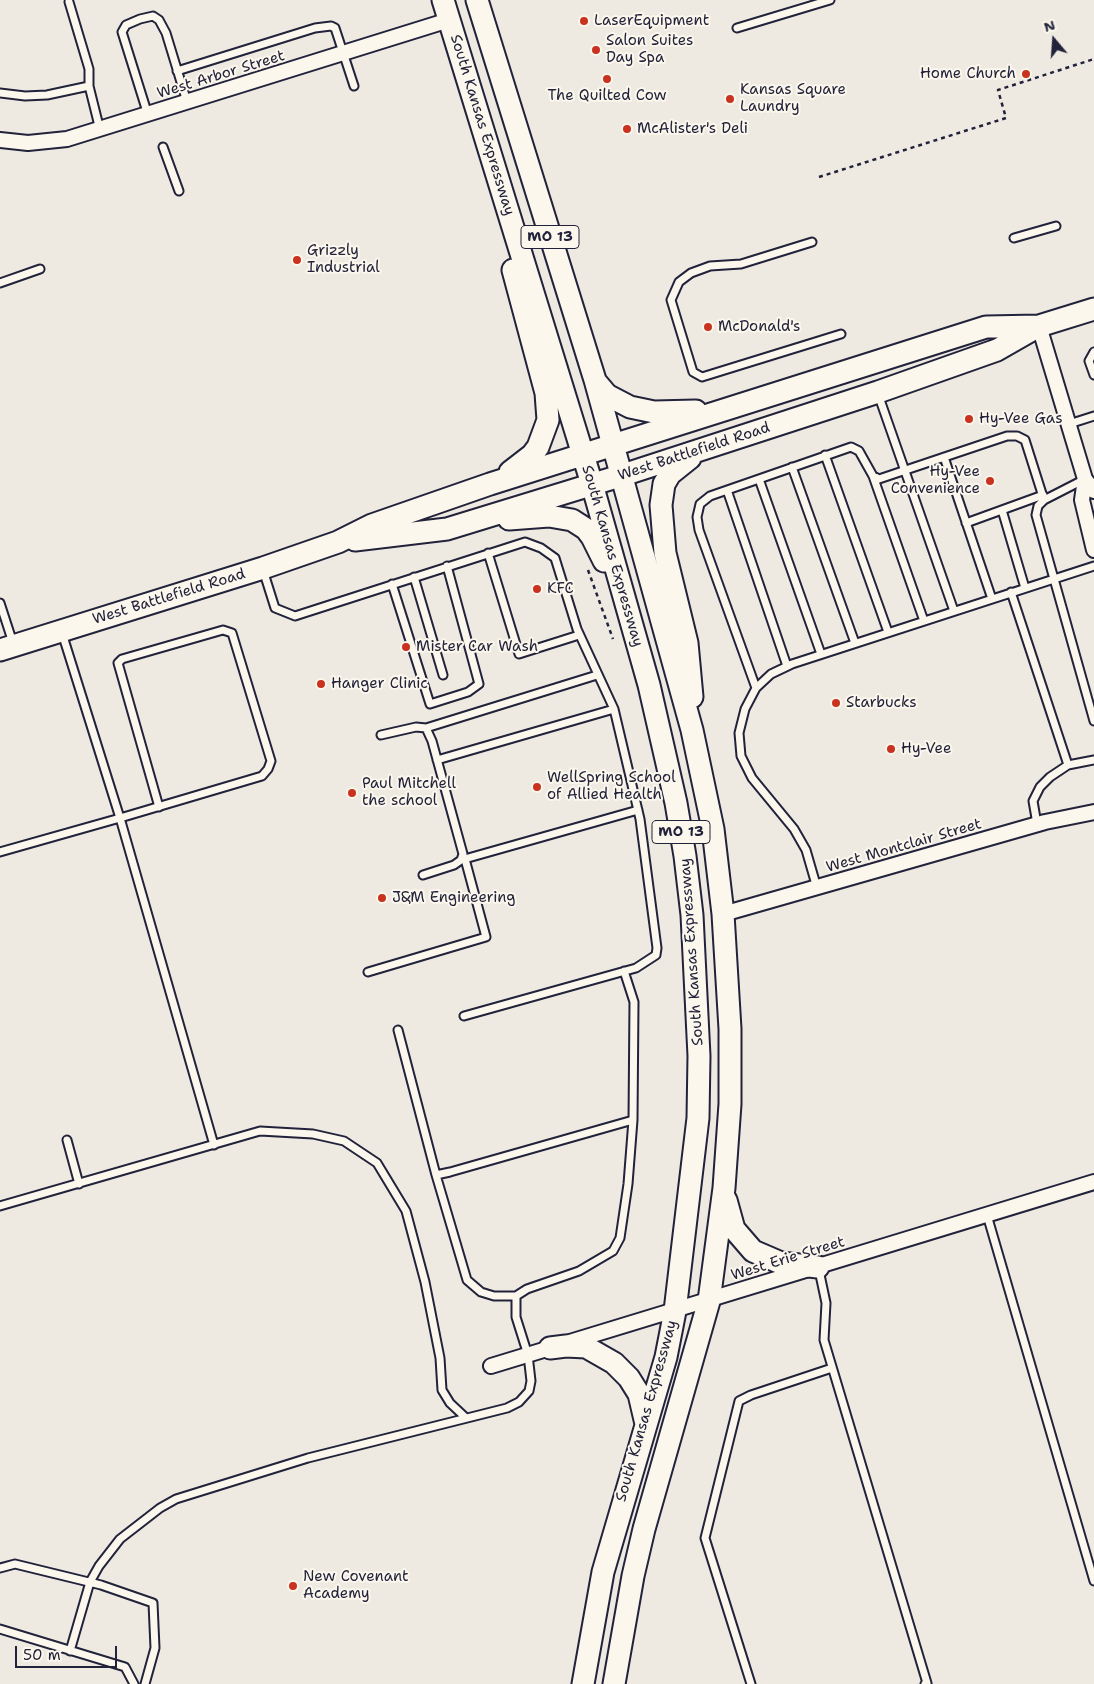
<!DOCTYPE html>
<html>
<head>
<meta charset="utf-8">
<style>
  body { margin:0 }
  #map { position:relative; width:1094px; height:1684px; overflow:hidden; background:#eeeae2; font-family:"Shantell Sans",sans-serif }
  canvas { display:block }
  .north { position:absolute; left:1029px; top:15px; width:50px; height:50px; -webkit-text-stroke:4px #fbf7ec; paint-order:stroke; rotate:342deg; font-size:14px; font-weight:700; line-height:20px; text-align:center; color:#22223b }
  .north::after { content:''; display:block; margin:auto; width:18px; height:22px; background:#22223b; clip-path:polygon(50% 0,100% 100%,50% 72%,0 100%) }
  .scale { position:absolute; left:15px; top:1646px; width:102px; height:22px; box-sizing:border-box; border:2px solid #22223b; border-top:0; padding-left:6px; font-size:15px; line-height:18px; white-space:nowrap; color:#22223b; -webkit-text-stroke:4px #fbf7ec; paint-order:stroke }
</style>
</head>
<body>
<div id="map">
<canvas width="1094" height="1684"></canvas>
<div class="north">N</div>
<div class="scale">50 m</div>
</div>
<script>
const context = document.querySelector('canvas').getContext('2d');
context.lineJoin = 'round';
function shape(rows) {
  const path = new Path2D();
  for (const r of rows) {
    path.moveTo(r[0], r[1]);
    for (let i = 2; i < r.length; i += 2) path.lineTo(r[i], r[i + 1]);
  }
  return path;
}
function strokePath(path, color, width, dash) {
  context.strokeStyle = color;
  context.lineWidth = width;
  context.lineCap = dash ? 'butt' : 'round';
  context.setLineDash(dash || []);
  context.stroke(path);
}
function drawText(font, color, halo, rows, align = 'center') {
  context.font = font + ' "Shantell Sans",sans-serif';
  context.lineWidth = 4;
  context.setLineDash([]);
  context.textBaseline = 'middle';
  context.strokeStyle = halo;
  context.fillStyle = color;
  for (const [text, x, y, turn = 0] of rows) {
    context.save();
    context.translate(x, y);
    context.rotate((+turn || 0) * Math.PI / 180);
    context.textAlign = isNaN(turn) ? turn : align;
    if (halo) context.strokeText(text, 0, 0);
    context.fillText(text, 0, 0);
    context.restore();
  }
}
const service = shape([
  [69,2,89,69,89,86],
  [737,28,830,0],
  [177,71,315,28,331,26,335,28,354,86],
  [0,93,25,96,47,95,89,86,100,130],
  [148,115,122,32,126,25,140,19,153,16,159,20,166,33,187,102],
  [163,147,179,191],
  [1014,238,1056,226],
  [812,242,741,264,710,266,691,273,679,282,671,300,693,372,702,377,841,334],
  [0,283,40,269],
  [1094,352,1089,361,1094,375],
  [878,394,954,611],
  [1069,424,1094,416],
  [825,455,888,632],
  [944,457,992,599],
  [792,467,855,643],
  [873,476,924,621],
  [759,479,821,654],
  [1085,479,1044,500,1038,506,1036,515,1094,721],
  [727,490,787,666],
  [1002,510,1025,588],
  [966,523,1043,495],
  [488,553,519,654,579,635],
  [263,570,275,608,295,616,525,542,541,548,555,558,577,629,614,709,640,819,657,948,656,955,636,968,464,1016],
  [414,577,443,675],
  [392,584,430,704,468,692,479,684,447,566],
  [1011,592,1068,765],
  [0,603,13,643],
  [756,688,699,530,697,517,700,504,710,496,851,447,859,451,873,476,879,479,1007,436,1017,436,1025,440,1044,500],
  [426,728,597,675],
  [381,735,416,727,426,728,432,741,463,854,461,860,454,865,423,875],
  [437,760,614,709],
  [159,807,118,663,122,659,223,630,232,633,271,761,268,769,262,776,120,818,214,1145],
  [1037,824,1033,801,1040,787,1050,777,1068,765,1094,760],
  [0,852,120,818,62,633],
  [461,860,638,810],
  [817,888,806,850,794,829,752,778,741,756,739,733,745,709,756,688,771,674,792,664,1094,566],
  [368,972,486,937,465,859],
  [398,1030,436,1175,450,1172,633,1120,634,1002,624,971],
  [67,1140,79,1184],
  [436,1175,467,1280,481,1292,494,1296,516,1296],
  [0,1206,260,1131,313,1134,344,1141,377,1163,406,1211,425,1282,440,1358,442,1390,450,1403,466,1418],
  [987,1215,1094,1581],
  [819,1270,826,1303,824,1340,927,1683,925,1684],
  [0,1568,15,1564,101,1585,153,1603,155,1648,145,1684],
  [0,1629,125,1667,134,1684],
  [70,1651,90,1582,99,1566,120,1539,160,1508,176,1499,308,1458,507,1408,519,1402,529,1391,531,1381,528,1355,516,1317,516,1296,527,1289,579,1271,613,1251,620,1238,628,1184,633,1120],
  [751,1684,705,1538,739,1401,751,1395,832,1368]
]);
const minor = shape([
  [0,140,28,143,67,139,449,20],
  [1039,326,1085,479,1094,491],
  [1085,479,1082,500,1094,550],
  [723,914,1045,822,1094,812],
  [491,1366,1094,1182]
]);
const primary = shape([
  [443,0,592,484,649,685,676,803,685,856,692,915,699,1056,698,1118,675,1311,666,1357,603,1572,583,1684],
  [477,0,595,380,692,730,713,829,723,914,730,1029,730,1104,724,1188,709,1301,644,1529,633,1576,614,1684],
  [596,382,607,395,630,407,654,412,696,411],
  [690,458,670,474,664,484,661,505,665,553,687,643,692,697],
  [510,472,532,455,538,447,548,420,546,393,513,270],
  [509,519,549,516,572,520,586,529,592,537,604,561],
  [355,540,447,529,623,475,878,392,997,350,1039,326,1094,309],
  [0,650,263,568,338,542,372,525,490,484,986,327,1039,326],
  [726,1200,734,1229,753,1251,781,1263,818,1267],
  [550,1348,566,1346,586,1347,614,1363,629,1378,639,1394,646,1424]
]);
strokePath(service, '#22223b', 11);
strokePath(minor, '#22223b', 18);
strokePath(primary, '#22223b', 25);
strokePath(shape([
  [819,177,1006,118,998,90,1094,59],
  [588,570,613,639]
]), '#22223b', 2.5, [4, 4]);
strokePath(service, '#fbf7ec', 7);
strokePath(minor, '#fbf7ec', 14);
strokePath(primary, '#fbf7ec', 21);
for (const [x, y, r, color] of [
  [584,21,5,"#c8321e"],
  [596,50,5,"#c8321e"],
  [1026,74,5,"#c8321e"],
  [607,79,5,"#c8321e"],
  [730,99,5,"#c8321e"],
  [627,129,5,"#c8321e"],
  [297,260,5,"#c8321e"],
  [708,327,5,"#c8321e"],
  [969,419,5,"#c8321e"],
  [990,481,5,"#c8321e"],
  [537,589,5,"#c8321e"],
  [406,647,5,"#c8321e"],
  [321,684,5,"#c8321e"],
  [836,703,5,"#c8321e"],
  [891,749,5,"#c8321e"],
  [537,787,5,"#c8321e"],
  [352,793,5,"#c8321e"],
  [382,898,5,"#c8321e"],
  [293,1586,5,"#c8321e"]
]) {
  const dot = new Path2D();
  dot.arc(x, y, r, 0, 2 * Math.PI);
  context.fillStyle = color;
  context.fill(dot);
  strokePath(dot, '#fbf7ec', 2);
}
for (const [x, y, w] of [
  [550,237,58],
  [681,832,58]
]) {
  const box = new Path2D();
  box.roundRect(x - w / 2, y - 11.5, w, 23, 4);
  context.fillStyle = '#fbf7ec';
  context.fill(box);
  strokePath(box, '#22223b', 1);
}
drawText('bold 14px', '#22223b', null, [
  ["MO 13",550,237],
  ["MO 13",681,832]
]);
drawText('15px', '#22223b', '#fbf7ec', [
  ["LaserEquipment",594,21],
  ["Salon Suites",606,41],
  ["Day Spa",606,58],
  ["Home Church",1016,74,"right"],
  ["Kansas Square",740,90],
  ["Laundry",740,107],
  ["The Quilted Cow",607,96,"center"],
  ["McAlister's Deli",637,129],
  ["Grizzly",307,251],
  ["Industrial",307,268],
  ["McDonald's",718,327],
  ["Hy-Vee Gas",979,419],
  ["Hy-Vee",980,472,"right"],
  ["Convenience",980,489,"right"],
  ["KFC",547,589],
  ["Mister Car Wash",416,647],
  ["Hanger Clinic",331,684],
  ["Starbucks",846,703],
  ["Hy-Vee",901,749],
  ["WellSpring School",547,778],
  ["of Allied Health",547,795],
  ["Paul Mitchell",362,784],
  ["the school",362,801],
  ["J&M Engineering",392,898],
  ["New Covenant",303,1577],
  ["Academy",303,1594]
], 'left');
drawText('15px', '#22223b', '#fbf7ec', [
  ["West Arbor Street",221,75,-17],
  ["South Kansas Expressway",482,125,73],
  ["West Battlefield Road",694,452,-18],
  ["South Kansas Expressway",612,556,74],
  ["West Battlefield Road",169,597,-17],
  ["West Montclair Street",904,846,-16],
  ["South Kansas Expressway",692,952,-94],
  ["West Erie Street",788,1259,-17],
  ["South Kansas Expressway",647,1411,-74]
]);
</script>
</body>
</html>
